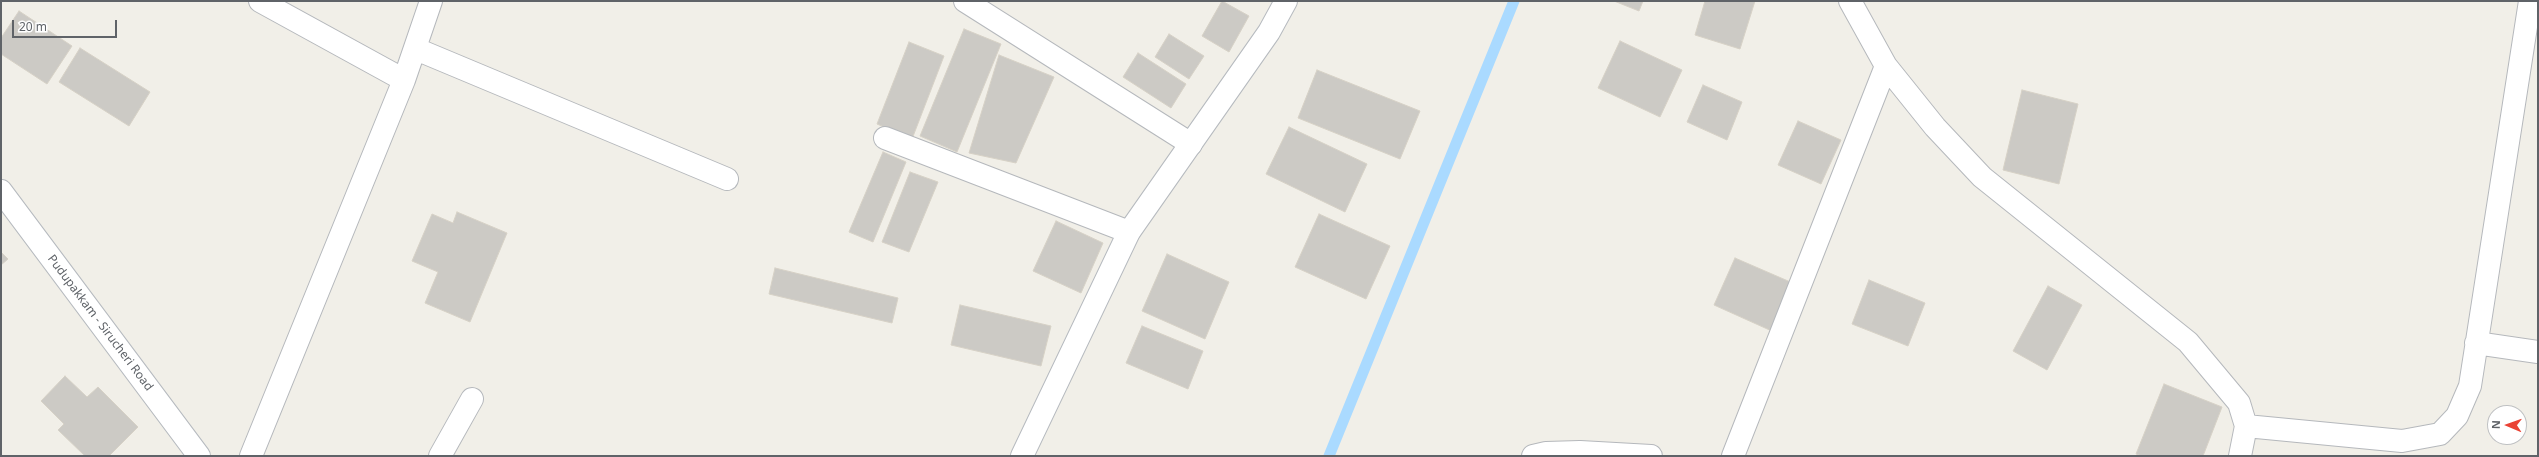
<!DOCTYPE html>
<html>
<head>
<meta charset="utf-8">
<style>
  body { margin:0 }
  #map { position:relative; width:2539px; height:457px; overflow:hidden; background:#f1efe8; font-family:"Noto Sans",sans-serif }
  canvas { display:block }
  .frame { position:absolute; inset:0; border:2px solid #5f6368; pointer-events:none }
  .north { position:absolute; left:2487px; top:405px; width:40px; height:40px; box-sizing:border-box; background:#fff; border:1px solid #bfc1c3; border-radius:50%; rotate:272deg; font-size:11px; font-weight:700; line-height:16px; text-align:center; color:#5f6368 }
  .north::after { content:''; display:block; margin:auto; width:14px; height:18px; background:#ea4335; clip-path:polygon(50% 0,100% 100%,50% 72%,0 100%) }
  .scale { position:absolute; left:12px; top:20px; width:105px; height:18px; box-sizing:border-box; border:2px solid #5f6368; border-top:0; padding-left:5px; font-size:12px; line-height:14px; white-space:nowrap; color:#5f6368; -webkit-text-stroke:3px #fff; paint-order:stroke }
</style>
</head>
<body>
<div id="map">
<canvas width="2539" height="457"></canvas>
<div class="frame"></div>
<div class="north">N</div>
<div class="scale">20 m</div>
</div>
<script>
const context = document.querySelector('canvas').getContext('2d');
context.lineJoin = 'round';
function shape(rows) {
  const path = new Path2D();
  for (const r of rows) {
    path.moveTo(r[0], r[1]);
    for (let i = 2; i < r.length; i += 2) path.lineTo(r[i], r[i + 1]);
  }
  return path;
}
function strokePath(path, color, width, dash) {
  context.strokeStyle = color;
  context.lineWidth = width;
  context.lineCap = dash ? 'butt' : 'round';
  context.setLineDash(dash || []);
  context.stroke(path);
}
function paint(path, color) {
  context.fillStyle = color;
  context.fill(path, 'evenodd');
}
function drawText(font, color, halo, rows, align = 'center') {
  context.font = font + ' "Noto Sans",sans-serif';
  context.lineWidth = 4;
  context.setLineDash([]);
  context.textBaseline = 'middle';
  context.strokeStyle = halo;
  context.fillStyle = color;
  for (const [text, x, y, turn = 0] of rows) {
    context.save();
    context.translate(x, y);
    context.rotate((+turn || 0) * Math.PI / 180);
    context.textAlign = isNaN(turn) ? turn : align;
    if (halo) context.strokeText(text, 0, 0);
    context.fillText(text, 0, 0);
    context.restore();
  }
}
strokePath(shape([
  [1329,456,1514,1]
]), '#aadaff', 11);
const building = shape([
  [1222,1,1249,16,1229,52,1202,36,1222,1],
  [1614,1,1643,1,1639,11,1614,1],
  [1705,1,1755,1,1740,49,1695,35,1705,1],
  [19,11,72,46,47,84,1,54,1,38,19,11],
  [964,29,1001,44,957,152,920,136,964,29],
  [1169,34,1204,56,1189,79,1155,57,1169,34],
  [1620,41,1682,70,1660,117,1598,88,1620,41],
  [909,42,944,56,912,139,877,124,909,42],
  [80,48,150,92,129,126,59,82,80,48],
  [1138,53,1186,84,1171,108,1123,77,1138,53],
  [999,55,1054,77,1016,163,969,153,999,55],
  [1317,70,1420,111,1400,159,1298,118,1317,70],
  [1703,85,1742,102,1727,140,1687,122,1703,85],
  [2022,90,2078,104,2059,184,2003,170,2022,90],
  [1798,121,1841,140,1821,184,1778,165,1798,121],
  [1289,127,1367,164,1345,212,1266,174,1289,127],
  [883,152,906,162,873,242,849,232,883,152],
  [910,172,938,182,909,252,882,242,910,172],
  [457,212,507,233,470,322,425,303,438,272,412,261,432,214,453,223,457,212],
  [1319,214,1390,246,1366,299,1295,267,1319,214],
  [1056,221,1103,243,1081,293,1033,271,1056,221],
  [1,252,8,259,1,265,1,252],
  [1167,254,1229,282,1205,339,1142,311,1167,254],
  [1735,258,1795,284,1774,332,1714,305,1735,258],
  [775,268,898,298,892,323,769,294,775,268],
  [1869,280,1925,303,1908,346,1852,324,1869,280],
  [2048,286,2082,305,2047,370,2013,351,2048,286],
  [960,305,1051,326,1041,366,951,345,960,305],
  [1142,326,1203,351,1188,389,1126,363,1142,326],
  [65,376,87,397,98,387,138,427,109,456,85,456,58,430,64,424,41,401,65,376],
  [2164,384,2222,407,2203,456,2142,456,2136,454,2164,384]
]);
paint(building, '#cccac5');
strokePath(building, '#d6d1c6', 1);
const street = shape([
  [260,1,404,80],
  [965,1,1191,144],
  [1850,1,1886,66,1935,127,1982,177,2188,342,2239,403,2246,426,2240,456],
  [416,49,727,179],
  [885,138,1129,232],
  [2476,343,2538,352],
  [2246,426,2402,441,2440,434,2457,416,2470,386,2530,1],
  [251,456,404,80,431,1],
  [440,456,472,399],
  [1533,456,1546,453,1580,452,1651,456],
  [1733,456,1886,66]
]);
const secondary = shape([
  [1,191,199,456],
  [1022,456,1129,232,1269,32,1286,1]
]);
strokePath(street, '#b5b8bc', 24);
strokePath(secondary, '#b6babf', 24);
strokePath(street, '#fff', 22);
strokePath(secondary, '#fff', 22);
drawText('12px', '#5f6368', '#fff', [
  ["Pudupakkam - Sirucheri Road",100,323,53]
]);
</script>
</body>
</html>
